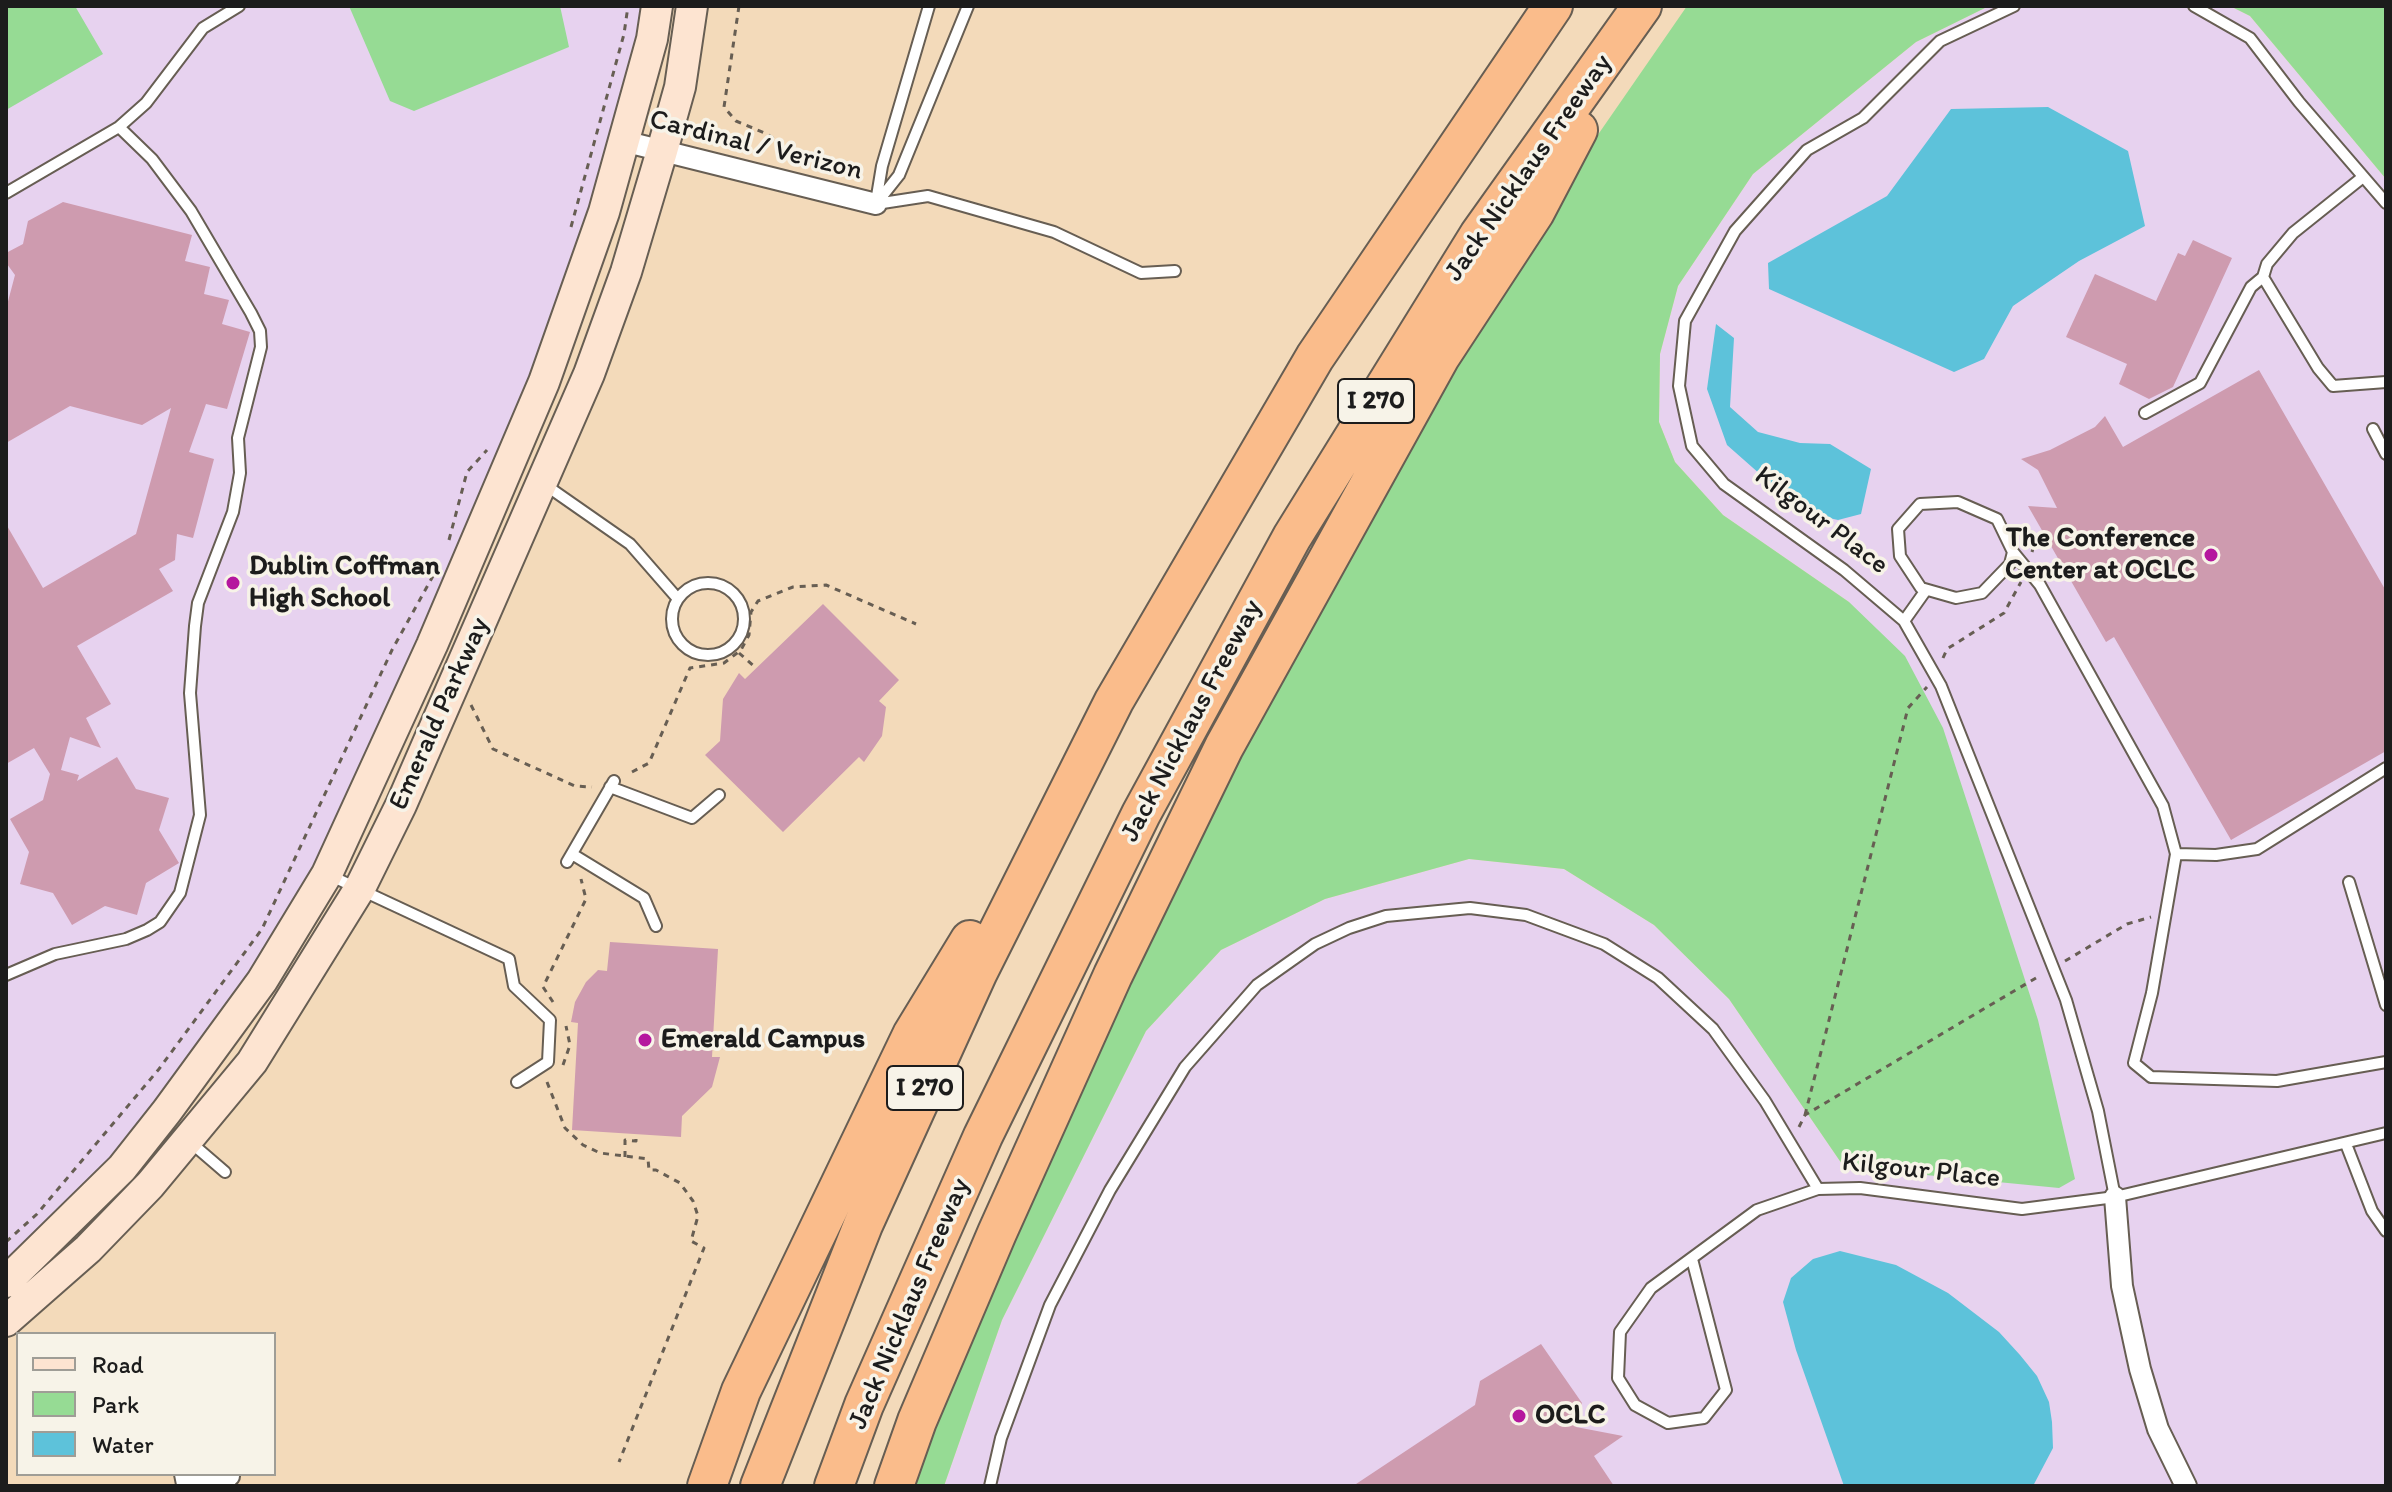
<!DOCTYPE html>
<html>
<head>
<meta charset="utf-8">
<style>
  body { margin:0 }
  #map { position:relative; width:2392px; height:1492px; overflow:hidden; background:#f3daba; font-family:Itim,sans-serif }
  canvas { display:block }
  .frame { position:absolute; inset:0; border:8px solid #1c1c1c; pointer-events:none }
  .legend { position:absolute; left:16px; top:1332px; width:260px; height:144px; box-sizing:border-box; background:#f7f3e8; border:2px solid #9f9d96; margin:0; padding:10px 14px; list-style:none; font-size:24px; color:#1c1c1c }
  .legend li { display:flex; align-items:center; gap:16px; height:40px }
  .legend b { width:40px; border:2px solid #9f9d96 }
</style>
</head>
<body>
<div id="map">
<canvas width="2392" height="1492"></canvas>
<div class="frame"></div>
<ul class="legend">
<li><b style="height:10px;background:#fde4d1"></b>Road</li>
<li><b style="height:22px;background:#96db94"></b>Park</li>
<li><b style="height:22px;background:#5dc2da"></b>Water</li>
</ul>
</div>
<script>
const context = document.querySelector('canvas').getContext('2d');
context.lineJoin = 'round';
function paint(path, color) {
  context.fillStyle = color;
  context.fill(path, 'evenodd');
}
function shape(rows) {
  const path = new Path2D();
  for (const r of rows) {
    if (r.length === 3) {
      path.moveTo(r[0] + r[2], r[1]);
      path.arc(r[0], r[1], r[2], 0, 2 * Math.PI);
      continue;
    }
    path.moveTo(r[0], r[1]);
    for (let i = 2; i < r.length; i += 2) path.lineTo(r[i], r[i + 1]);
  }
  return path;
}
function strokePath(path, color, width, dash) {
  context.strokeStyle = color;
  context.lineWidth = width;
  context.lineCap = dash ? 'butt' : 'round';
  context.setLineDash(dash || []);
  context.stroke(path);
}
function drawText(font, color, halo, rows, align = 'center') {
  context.font = font + ' Itim,sans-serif';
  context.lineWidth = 7;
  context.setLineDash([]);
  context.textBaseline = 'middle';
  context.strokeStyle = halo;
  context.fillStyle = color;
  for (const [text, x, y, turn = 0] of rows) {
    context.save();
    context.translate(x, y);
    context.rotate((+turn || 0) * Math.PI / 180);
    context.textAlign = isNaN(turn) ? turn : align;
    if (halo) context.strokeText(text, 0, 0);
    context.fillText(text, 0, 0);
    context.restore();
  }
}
paint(shape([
  [6,6,657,6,544,382,262,981,6,1282],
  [1989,6,2230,6,2250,16,2386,179,2386,1486,944,1486,1002,1320,1146,1031,1221,950,1325,899,1469,859,1564,869,1654,925,1729,999,1844,1167,1849,602,1723,515,1675,462,1659,422,1660,354,1678,286,1753,174,1916,42]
]), '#e7d2ef');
paint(shape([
  [6,6,75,6,103,54,6,110],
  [349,6,560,6,569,47,414,111,390,101],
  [1687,6,1989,6,1916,42,1753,174,1678,286,1660,354,1659,422,1675,462,1723,515,1849,602,1905,656,1943,728,2038,1020,2075,1179,2059,1188,1844,1167,1729,999,1654,925,1564,869,1469,859,1325,899,1221,950,1146,1031,1002,1320,944,1486,911,1486,1007,1233,1178,864,1331,575,1568,178],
  [2230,6,2386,6,2386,179,2250,16]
]), '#96db94');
paint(shape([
  [2048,107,2128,151,2145,226,2079,261,2013,306,1984,359,1954,372,1769,289,1768,263,1887,196,1951,109],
  [1716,324,1734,338,1730,407,1758,432,1800,443,1830,444,1871,469,1861,514,1838,520,1803,512,1727,445,1707,389],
  [1840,1251,1896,1265,1948,1293,1999,1332,2020,1355,2037,1376,2049,1402,2052,1422,2053,1448,2033,1486,1844,1486,1796,1350,1783,1302,1791,1278,1813,1259]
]), '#5dc2da');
paint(shape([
  [63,202,192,235,185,261,210,267,204,294,229,300,222,324,250,332,227,409,206,404,189,452,214,459,193,538,177,534,175,560,159,569,173,591,77,646,111,704,86,718,101,748,70,737,61,770,79,775,77,781,117,757,136,789,169,798,159,830,179,863,146,883,137,915,105,906,72,925,53,893,20,884,29,852,10,819,43,800,50,774,34,748,6,764,6,524,43,588,136,534,171,408,142,425,70,406,6,443,6,309,15,275,7,264,6,253,23,244,28,221],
  [2193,240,2232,258,2173,387,2149,399,2119,384,2127,364,2066,337,2095,274,2156,301,2178,253,2185,256],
  [2259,370,2386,591,2386,751,2231,840,2114,637,2106,642,2028,506,2057,508,2038,470,2021,459,2050,450,2095,427,2105,416,2123,447],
  [823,604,899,680,879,701,886,707,882,736,864,762,859,757,783,832,705,755,720,741,723,699,739,673,745,679],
  [610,942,718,949,712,1057,720,1057,712,1087,682,1116,681,1137,572,1130,578,1023,571,1022,575,1002,586,982,598,970,607,971],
  [1541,1344,1582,1403,1576,1427,1623,1436,1594,1456,1614,1486,1353,1486,1475,1405,1480,1381]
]), '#ce9baf');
const lane = shape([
  [2014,6,1940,41,1863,118,1807,150,1735,231,1685,321,1679,386,1692,446,1724,484,1844,570,1904,621,1941,686,2066,1000,2098,1111,2115,1197],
  [2194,6,2250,38,2299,102,2386,203],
  [119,127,146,103,203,28,239,6],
  [2363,177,2293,233,2267,264,2263,277,2318,368,2333,386,2386,382],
  [6,193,119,127,152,159,191,211,251,313,260,331,261,347,238,438,240,473,233,512,198,603,195,626,190,693,200,815,180,893,160,922,147,930,126,939,55,954,6,975],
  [876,202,882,166,929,6],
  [876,204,928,196,1054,232,1141,273,1175,271],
  [876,204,899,175,968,6],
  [2145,413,2200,383,2251,287,2263,277],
  [2373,429,2386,454],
  [544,484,630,544,678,599],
  [2013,552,2010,564,1982,593,1956,598,1921,588,1900,556,1898,529,1920,504,1958,502,1997,519,2013,552,2040,585,2163,806,2176,854,2216,855,2257,849,2386,768],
  [708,619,36],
  [1904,621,1926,590],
  [610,787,692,818,719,795],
  [572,854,644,898,656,926],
  [2176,854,2152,993,2134,1063,2151,1077,2277,1081,2386,1062],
  [567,862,614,781],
  [329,875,509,959,514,986,550,1020,548,1062,517,1082],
  [2349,882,2386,1005],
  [189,1141,225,1172],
  [2346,1144,2372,1211,2386,1231],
  [1692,1259,1726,1390,1704,1418,1668,1423,1635,1405,1618,1378,1620,1332,1651,1288,1757,1210,1818,1189,1860,1188,2022,1209,2115,1197,2386,1133],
  [990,1486,1001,1438,1050,1305,1110,1190,1185,1067,1257,985,1315,944,1349,928,1386,916,1470,908,1526,915,1604,944,1658,978,1713,1029,1765,1101,1818,1189]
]);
const street = shape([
  [623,141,876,204],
  [2115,1197,2122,1286,2140,1369,2158,1429,2186,1486],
  [185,1474,187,1484,229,1476]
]);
const secondary = shape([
  [6,1282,122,1168,167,1111,262,981,327,874,432,645,544,382,604,212,652,39,657,6],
  [6,1321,88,1249,150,1185,252,1062,360,888,401,805,589,374,626,272,662,151,680,87,692,6]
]);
const highway = shape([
  [707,1486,741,1391,912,1035,970,940],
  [760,1486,863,1225,978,972,1114,701,1315,357,1553,6],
  [834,1486,864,1405,983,1136,1141,814,1292,537,1479,235,1642,6],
  [894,1486,917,1421,997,1233,1113,975,1224,747,1440,357,1535,212,1578,130]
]);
strokePath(lane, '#675e53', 14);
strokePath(street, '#675e53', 24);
strokePath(secondary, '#675e53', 34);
strokePath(highway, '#675e53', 42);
strokePath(shape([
  [739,6,724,107,736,121,767,134,799,157,847,169,858,178],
  [571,227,624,34,628,6],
  [449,540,467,472,487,450],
  [2032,552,2035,541],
  [739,653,756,668],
  [1943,658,1947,649,2004,613,2021,582],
  [471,705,493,749,575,786,592,787],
  [632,772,649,763,690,668,724,663,741,650,749,635,751,612,758,601,793,587,826,585,916,624],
  [2065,961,2127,924,2151,917],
  [553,1002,543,987,586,899,581,879],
  [563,1065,570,1045,566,1026],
  [547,1082,565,1128,583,1145,600,1153,648,1159,649,1170,656,1170,680,1183,693,1201,698,1216,691,1241,704,1248,619,1462],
  [1805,1115,1908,708,1927,687],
  [1799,1127,1805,1115,2041,975],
  [625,1157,625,1140,636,1141,636,1134],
  [6,1242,37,1214,159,1069,262,929,392,650,433,576]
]), '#675e53', 3, [6, 6]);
strokePath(lane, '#fff', 10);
strokePath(street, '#fff', 20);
strokePath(secondary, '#fde4d1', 30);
strokePath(highway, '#fabc8b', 38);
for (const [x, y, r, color] of [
  [2211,555,8,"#b5179e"],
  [233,583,8,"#b5179e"],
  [645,1040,8,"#b5179e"],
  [1519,1416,8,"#b5179e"]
]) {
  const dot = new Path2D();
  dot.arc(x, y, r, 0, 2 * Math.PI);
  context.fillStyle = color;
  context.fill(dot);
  strokePath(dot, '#f7f3e8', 3);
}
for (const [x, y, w] of [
  [1376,401,76],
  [925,1088,76]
]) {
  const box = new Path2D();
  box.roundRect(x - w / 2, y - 22, w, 44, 6);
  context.fillStyle = '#f7f3e8';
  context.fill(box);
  strokePath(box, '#1c1c1c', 2);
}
drawText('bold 26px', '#1c1c1c', null, [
  ["I 270",1376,401],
  ["I 270",925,1088]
]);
drawText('28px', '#1c1c1c', '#f7f3e8', [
  ["Cardinal / Verizon",756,146,14],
  ["Jack Nicklaus Freeway",1529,168,-55],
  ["Kilgour Place",1821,521,37],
  ["Emerald Parkway",440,714,-66],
  ["Jack Nicklaus Freeway",1192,721,-62],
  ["Kilgour Place",1921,1171,6],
  ["Jack Nicklaus Freeway",910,1304,-67]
]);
drawText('bold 28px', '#1c1c1c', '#f7f3e8', [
  ["The Conference",2195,539,"right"],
  ["Center at OCLC",2195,571,"right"],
  ["Dublin Coffman",249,567],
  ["High School",249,599],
  ["Emerald Campus",661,1040],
  ["OCLC",1535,1416]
], 'left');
</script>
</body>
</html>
